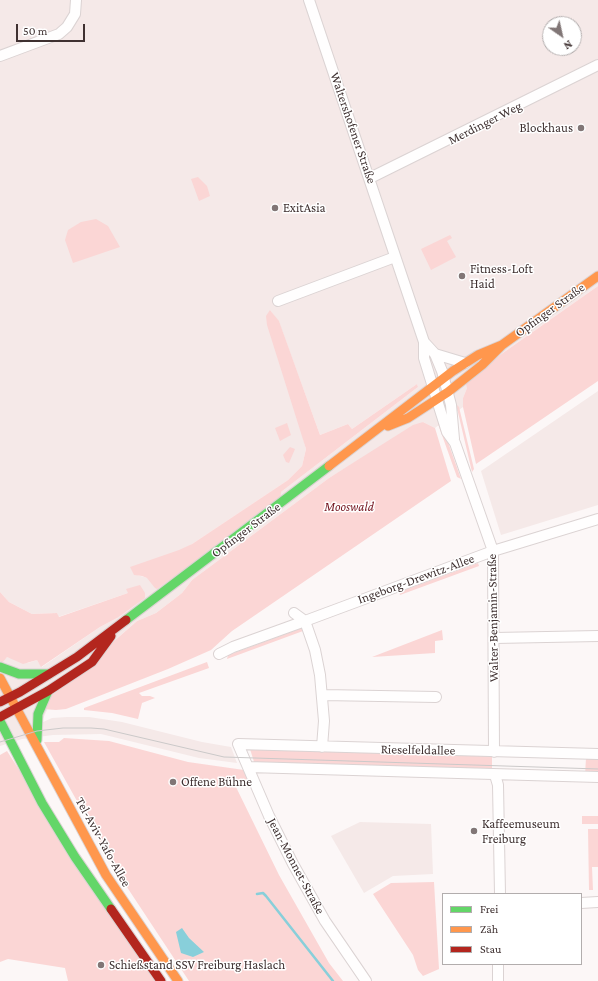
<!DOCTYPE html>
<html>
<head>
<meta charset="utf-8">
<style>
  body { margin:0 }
  #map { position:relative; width:598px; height:981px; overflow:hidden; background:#fcf7f7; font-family:"Crimson Pro",serif }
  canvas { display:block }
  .legend { position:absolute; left:442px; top:893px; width:140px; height:72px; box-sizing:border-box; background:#fff; border:1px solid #b2adad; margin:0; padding:5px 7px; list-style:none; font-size:12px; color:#3f3131 }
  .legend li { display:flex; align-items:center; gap:8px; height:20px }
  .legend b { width:20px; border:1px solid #b2adad }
  .north { position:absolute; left:542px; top:16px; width:40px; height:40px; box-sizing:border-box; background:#fff; border:1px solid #b2adad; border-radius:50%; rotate:146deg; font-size:11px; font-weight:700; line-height:16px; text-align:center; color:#3f3131 }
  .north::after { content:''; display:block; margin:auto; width:14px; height:18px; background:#817676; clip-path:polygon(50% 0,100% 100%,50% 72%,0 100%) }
  .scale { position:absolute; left:16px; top:24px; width:69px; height:18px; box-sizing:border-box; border:2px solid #3f3131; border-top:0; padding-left:5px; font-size:12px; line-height:14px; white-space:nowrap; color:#3f3131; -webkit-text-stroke:3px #fff; paint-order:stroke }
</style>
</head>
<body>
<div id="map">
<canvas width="598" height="981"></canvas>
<ul class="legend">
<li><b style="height:5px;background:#63d668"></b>Frei</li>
<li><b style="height:5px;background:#ff974d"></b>Zäh</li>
<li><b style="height:5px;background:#b3261e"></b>Stau</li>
</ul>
<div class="north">N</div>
<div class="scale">50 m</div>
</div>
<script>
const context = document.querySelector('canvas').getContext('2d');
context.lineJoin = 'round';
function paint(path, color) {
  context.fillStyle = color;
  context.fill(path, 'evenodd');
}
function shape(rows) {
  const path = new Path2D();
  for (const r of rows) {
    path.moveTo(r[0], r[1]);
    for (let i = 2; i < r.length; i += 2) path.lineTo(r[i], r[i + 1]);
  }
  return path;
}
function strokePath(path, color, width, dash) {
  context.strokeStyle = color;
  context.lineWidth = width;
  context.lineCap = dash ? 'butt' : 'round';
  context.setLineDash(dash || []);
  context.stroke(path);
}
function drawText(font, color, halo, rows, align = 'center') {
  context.font = font + ' "Crimson Pro",serif';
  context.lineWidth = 3;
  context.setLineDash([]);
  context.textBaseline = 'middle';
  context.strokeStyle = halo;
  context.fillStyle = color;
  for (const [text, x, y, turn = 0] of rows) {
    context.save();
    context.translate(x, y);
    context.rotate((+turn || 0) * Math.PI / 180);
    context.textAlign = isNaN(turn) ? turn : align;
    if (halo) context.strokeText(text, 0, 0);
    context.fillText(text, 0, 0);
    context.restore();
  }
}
paint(shape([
  [0,0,598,0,598,286,500,355,467,388,463,398,463,407,435,428,423,422,329,478,192,580,182,593,156,613,137,621,56,691,41,723,52,718,67,717,89,717,122,722,202,742,231,747,237,763,199,758,101,734,53,735,22,739,0,746,0,661,7,657,28,663,37,660,42,667,100,627,117,618,128,593,58,617,57,613,32,614,9,602,0,592],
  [550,24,574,24,574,48,550,48],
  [270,310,279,322,320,435,348,424,352,429,417,384,418,387,281,492,148,578,137,575,192,544,288,480,302,466,306,449],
  [598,391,598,505,501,535,481,471],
  [360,822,431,824,433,874,393,876,364,893,331,836]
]), '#f5e9e8');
paint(shape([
  [198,177,207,186,210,196,199,201,191,179],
  [96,219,108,226,120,247,73,263,65,240,68,230,81,222],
  [450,235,452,238,447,241,456,257,431,270,421,249],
  [598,286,598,381,476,464,463,407,463,398,467,388,466,384,500,355],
  [270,310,279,321,320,435,348,424,352,429,417,384,418,387,281,492,280,501,157,589,155,588,147,578,142,576,134,575,130,567,179,550,192,544,288,480,302,466,306,449,267,325,266,316],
  [456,404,459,407,474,469,472,472],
  [438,419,443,428,461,479,457,477,438,424],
  [423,422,435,428,451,481,232,631,211,650,168,669,66,709,56,710,43,709,48,699,137,621,156,613,182,593,192,580,329,478,413,425],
  [287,423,291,435,280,441,275,428],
  [290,447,295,449,289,463,286,462,283,455],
  [478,563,479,566,400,595,399,592],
  [140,585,145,593,145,598,117,618,100,627,41,667,37,660,23,664,7,657,2,663,0,661,0,592,9,602,32,614,57,613,59,617,128,593,126,589],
  [302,628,303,631,227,659,228,655],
  [442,630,443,640,435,641,435,653,372,657],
  [207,662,209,668,139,693,142,696,150,696,155,698,142,703,138,719,112,713,84,710,84,708],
  [64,738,109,741,188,762,244,770,247,779,235,785,279,875,329,963,343,981,189,981,115,869,44,742,59,742],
  [250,749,492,756,492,772,255,765],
  [7,751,155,981,68,981,65,968,8,959,0,962,0,755],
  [586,758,598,759,598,775,585,775],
  [582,816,598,816,598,824,582,824],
  [588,829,598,829,598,867,592,867,593,890,589,890],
  [434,882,439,969,423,976,418,970,413,955,373,894,391,883]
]), '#fbd6d5');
paint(shape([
  [182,928,189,938,204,952,193,957,181,953,176,932]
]), '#88cfda');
strokePath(shape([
  [257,894,263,893,266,896,333,981]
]), '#88cfda', 2.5);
const street = shape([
  [309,0,424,342,424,358,441,413,447,432,455,443,493,551,494,752],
  [0,56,59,34,67,27,75,14,76,0],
  [370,178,598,65],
  [278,301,395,257],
  [424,342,435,354,442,371,451,405,454,439],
  [435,354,465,363],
  [294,613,305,621,493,551,598,519],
  [495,638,598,636],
  [219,654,233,647,305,621,315,650,320,675,324,721,322,747],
  [323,695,436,697],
  [248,767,598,777],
  [495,775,498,785,500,894],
  [581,903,598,902],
  [498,964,498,981],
  [366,981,325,921,293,864,269,816,238,744,598,754]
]);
const fast = shape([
  [126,620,329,466],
  [0,667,19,674,49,674],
  [0,721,42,803,75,857,111,909],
  [37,740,38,714,48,691]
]);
const slow = shape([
  [388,426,408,418,448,392,482,365,502,345,598,276],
  [329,466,453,371,478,355,502,345],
  [0,678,106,875,178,981]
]);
const jam = shape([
  [0,702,20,692,77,657,126,620],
  [0,717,48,691,92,662,111,636],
  [111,909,161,981]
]);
strokePath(street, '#dbd3d3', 12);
strokePath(fast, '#dbd3d3', 11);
strokePath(slow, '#dbd3d3', 11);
strokePath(jam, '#dbd3d3', 11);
strokePath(street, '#fffefe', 10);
strokePath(fast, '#63d668', 9);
strokePath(slow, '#ff974d', 9);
strokePath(jam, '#b3261e', 9);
strokePath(shape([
  [0,742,37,731,63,728,91,728,104,729,224,757,598,769]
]), '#cbc9c9', 1);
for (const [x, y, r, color] of [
  [581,128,4,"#817676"],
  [275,208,4,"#817676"],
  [462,276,4,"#817676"],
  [173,782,4,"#817676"],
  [474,831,4,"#817676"],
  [101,965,4,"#817676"]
]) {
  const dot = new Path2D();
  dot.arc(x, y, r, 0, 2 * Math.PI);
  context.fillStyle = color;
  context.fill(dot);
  strokePath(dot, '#fff', 1.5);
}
drawText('13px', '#3f3131', '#fff', [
  ["Merdinger Weg",485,123,-27],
  ["Waltershofener Straße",353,128,71],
  ["Opfinger Straße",550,310,-36],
  ["Opfinger Straße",246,530,-37],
  ["Ingeborg-Drewitz-Allee",416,579,-20],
  ["Walter-Benjamin-Straße",493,618,-91],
  ["Rieselfeldallee",418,750,1],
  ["Tel-Aviv-Yafo-Allee",103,842,61],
  ["Jean-Monnet-Straße",296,866,62]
]);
drawText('13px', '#3f3131', '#fff', [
  ["Blockhaus",573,128,"right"],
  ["ExitAsia",283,208],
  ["Fitness-Loft",470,269],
  ["Haid",470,284],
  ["Offene Bühne",181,782],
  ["Kaffeemuseum",482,824],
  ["Freiburg",482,839],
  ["Schießstand SSV Freiburg Haslach",109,965]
], 'left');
drawText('italic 13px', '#751620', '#fff', [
  ["Mooswald",349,507]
]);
</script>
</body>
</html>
